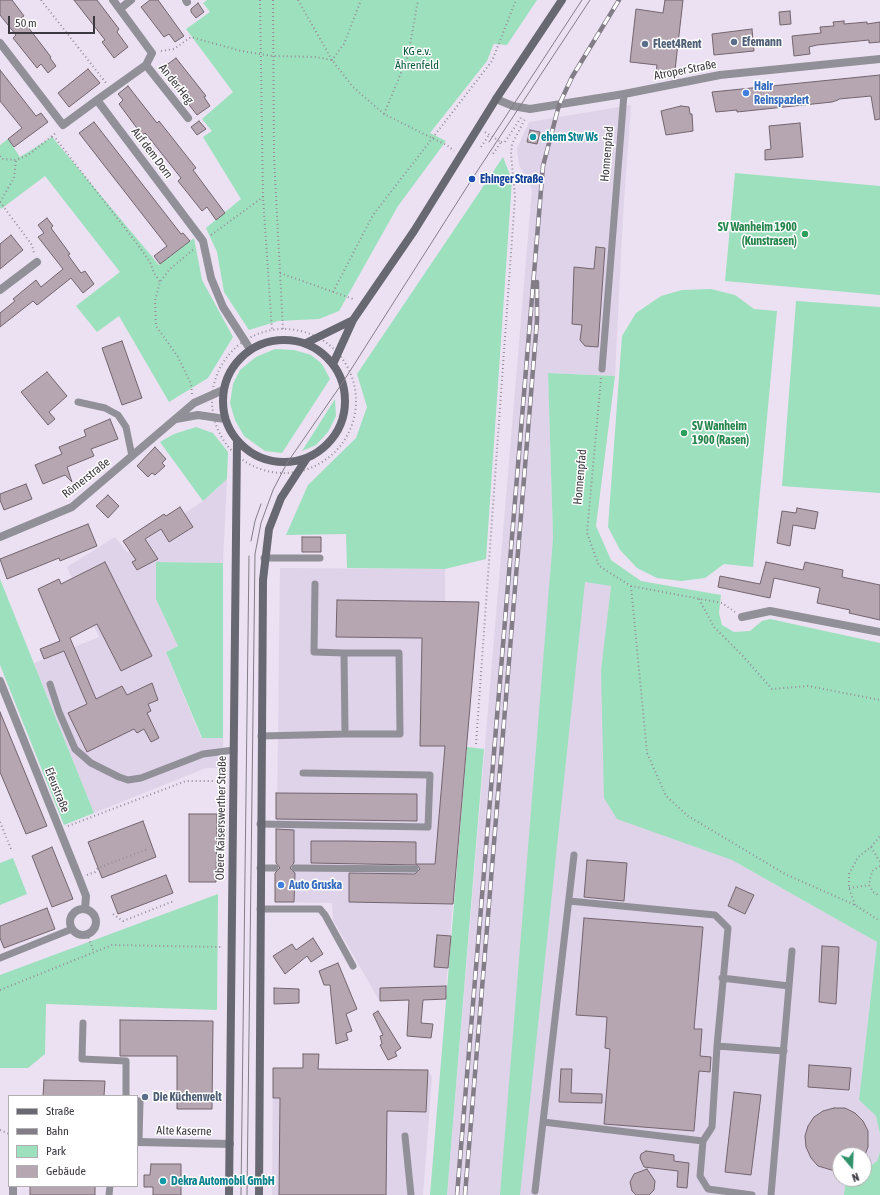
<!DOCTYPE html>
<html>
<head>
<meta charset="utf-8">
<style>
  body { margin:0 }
  #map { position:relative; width:880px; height:1195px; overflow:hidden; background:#ebe1f2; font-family:"Asap Condensed",sans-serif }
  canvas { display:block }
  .legend { position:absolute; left:8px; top:1095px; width:130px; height:92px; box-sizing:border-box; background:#fff; border:1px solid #b1afb2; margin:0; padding:5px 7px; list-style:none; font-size:12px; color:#3c383f }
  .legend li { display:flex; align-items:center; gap:8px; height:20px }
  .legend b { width:20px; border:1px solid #b1afb2 }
  .north { position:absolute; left:832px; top:1147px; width:40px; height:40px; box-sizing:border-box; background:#fff; border:1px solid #b1afb2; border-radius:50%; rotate:161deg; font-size:11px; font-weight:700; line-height:16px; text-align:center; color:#3c383f }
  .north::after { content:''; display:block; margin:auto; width:14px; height:18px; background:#31926c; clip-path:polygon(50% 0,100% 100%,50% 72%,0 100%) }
  .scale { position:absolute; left:8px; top:16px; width:87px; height:18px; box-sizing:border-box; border:2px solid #3c383f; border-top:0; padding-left:5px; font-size:12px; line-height:14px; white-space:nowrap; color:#3c383f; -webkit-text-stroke:3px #fff; paint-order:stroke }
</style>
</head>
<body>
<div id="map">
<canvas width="880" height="1195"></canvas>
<ul class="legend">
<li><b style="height:5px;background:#686872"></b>Straße</li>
<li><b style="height:5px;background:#837d88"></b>Bahn</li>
<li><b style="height:11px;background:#9de0bd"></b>Park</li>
<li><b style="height:11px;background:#b6a6b1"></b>Gebäude</li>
</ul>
<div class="north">N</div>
<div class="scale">50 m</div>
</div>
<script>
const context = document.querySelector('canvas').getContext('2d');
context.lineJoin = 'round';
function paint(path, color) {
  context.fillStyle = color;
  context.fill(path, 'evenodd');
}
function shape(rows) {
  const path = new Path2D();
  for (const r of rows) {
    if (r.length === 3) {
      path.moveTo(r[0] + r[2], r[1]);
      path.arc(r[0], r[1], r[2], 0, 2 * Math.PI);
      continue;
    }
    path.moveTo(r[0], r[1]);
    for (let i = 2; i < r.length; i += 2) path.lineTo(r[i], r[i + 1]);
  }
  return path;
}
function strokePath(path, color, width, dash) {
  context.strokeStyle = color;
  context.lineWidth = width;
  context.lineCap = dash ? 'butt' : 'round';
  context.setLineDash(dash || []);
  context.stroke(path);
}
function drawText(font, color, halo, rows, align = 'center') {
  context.font = font + ' "Asap Condensed",sans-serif';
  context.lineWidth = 3;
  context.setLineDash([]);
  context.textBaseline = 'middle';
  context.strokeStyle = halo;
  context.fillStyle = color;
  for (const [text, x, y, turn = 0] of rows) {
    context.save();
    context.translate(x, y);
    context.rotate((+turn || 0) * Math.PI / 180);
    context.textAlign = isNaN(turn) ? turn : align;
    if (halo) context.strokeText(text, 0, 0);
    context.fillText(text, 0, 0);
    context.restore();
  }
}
paint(shape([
  [631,105,623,215,615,376,548,373,553,538,550,576,611,585,602,671,732,860,877,942,859,1100,876,1116,880,1134,880,1152,877,1161,864,1171,864,1155,840,1155,840,1179,854,1179,845,1186,844,1195,447,1195,532,189,519,165,517,149,529,122],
  [227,479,223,563,157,562,156,599,178,646,166,652,201,738,223,738,224,768,206,768,94,813,34,663,99,637,67,567,115,537,127,552,203,501],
  [280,568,445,569,445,601,478,602,445,998,379,1000,333,920,332,903,276,902],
  [273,1068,428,1070,432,1077,423,1195,272,1195]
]), '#dfd3e9');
paint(shape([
  [207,0,537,0,507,45,494,44,496,38,487,61,430,133,446,141,398,206,339,311,319,319,278,321,249,330,224,292,217,252,206,228,241,199,203,137,212,131,202,119,233,92,186,29,210,12,203,3],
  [52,137,159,265,194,238,202,280,233,337,208,378,169,402,119,316,97,332,76,306,120,272,45,176,1,209,0,207,0,145,8,139,20,157],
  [503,157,512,180,486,559,445,569,347,568,346,534,286,535,308,485,356,438,367,407,357,374],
  [735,173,880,186,880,295,725,281],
  [711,289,735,295,754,309,777,311,753,567,724,564,705,578,681,581,657,578,637,568,620,550,608,527,622,336,636,313,661,296,682,290],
  [796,301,880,307,880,493,782,486],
  [275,349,294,350,311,355,322,364,330,379,282,453,265,451,244,436,235,420,230,403,233,384,240,370,256,357],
  [548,373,615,376,596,526,611,560,641,581,721,595,719,613,722,625,734,632,750,631,762,621,770,619,880,643,880,1134,876,1116,859,1100,877,942,732,860,617,819,604,798,601,671,611,586,585,582,520,1195,500,1195,553,538],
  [335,399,336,416,328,432,316,445,302,451],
  [196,427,213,433,228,452,227,479,203,501,160,442,174,434],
  [156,562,223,563,223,738,202,738,166,652,178,646,156,599],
  [0,579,94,813,64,825,0,665],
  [467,747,484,749,447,1195,430,1195],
  [13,858,27,894,0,905,0,863],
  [218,894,217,1010,46,1004,45,1054,28,1068,0,1068,0,975],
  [880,1152,880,1195,844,1195,845,1186,854,1179,864,1179,864,1171,877,1161]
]), '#9de0bd');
const building = shape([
  [0,0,12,0,24,16,21,18,51,57,50,58,56,66,48,73,41,64,37,68,13,38,16,35,0,15,0,0],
  [74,0,97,0,119,29,117,32,128,47,114,58,102,42,105,40,74,0],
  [150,0,158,0,184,36,175,42,169,34,164,37,141,7,150,0],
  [665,0,683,0,675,70,656,73,657,65,630,62,636,9,663,13,665,0],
  [198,3,204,12,196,18,191,12,191,9,198,3],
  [790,11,791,24,780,25,779,12,790,11],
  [844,21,844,24,867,22,867,24,880,22,880,42,869,43,869,40,817,45,809,47,810,54,794,56,792,36,821,33,820,27,834,26,833,22,844,21],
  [752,29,754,51,714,55,712,34,752,29],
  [176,58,206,96,204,97,210,106,197,115,161,69,176,58],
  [88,69,100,83,69,107,58,93,88,69],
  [0,70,36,116,41,113,48,122,14,147,8,139,22,128,0,101,0,70],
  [880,75,880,119,875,120,871,96,839,99,838,100,832,102,737,112,737,110,716,112,712,92,880,75],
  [128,86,157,123,159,121,196,168,193,170,225,213,216,220,207,207,202,211,178,181,181,178,151,140,145,133,142,135,119,104,123,100,118,94,128,86],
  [681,106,689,107,690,114,692,114,693,131,666,135,661,111,681,106],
  [199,121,206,129,197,135,191,127,199,121],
  [94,122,181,234,183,233,190,241,160,264,154,256,167,246,79,133,94,122],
  [800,123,803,157,765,160,765,150,771,149,769,126,800,123],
  [530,130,540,132,537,144,527,142,530,130],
  [47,218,53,226,51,228,70,254,68,255,81,273,85,271,94,284,83,293,71,278,37,305,33,301,0,327,0,313,15,301,13,299,36,280,41,287,63,269,38,237,44,233,38,225,47,218],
  [11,235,23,250,0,269,0,244,11,235],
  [596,247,605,248,598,347,585,346,580,340,582,325,572,324,574,267,594,269,596,247],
  [122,341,142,398,122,405,102,348,122,341],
  [47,372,67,396,49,412,55,419,48,425,21,392,47,372],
  [110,419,118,439,91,449,94,456,67,467,72,482,65,475,43,484,35,465,62,454,59,447,86,436,84,430,110,419],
  [155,447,166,459,162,463,165,466,155,475,152,473,148,477,137,466,155,447],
  [26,484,32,499,4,510,0,500,0,494,26,484],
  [108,495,119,506,108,518,96,506,108,495],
  [180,507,193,527,169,542,161,529,145,539,158,559,137,570,132,562,136,560,123,541,164,514,166,516,180,507],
  [797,508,818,512,815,529,793,525,790,546,777,543,782,511,796,513,797,508],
  [88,524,97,546,60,561,59,558,7,579,0,559,88,524],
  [302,537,321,537,321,552,302,552,302,537],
  [105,562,152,656,121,671,97,624,70,638,96,699,122,686,127,695,152,683,158,700,148,704,151,711,147,713,159,738,151,742,144,729,137,733,134,729,87,752,68,713,87,704,64,651,44,659,40,649,60,641,38,589,59,579,61,584,105,562],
  [766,562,803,570,805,562,843,570,842,577,880,585,880,620,849,613,850,610,817,603,820,588,774,578,770,598,718,587,720,576,760,584,766,562],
  [337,600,479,602,453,904,349,902,349,873,415,874,420,869,417,865,311,863,311,841,346,841,416,842,416,864,435,864,445,746,420,746,422,638,336,637,337,600],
  [0,712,47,826,26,834,0,772,0,712],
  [276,793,417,794,417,821,276,819,276,793],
  [189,814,217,814,216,882,189,882,189,814],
  [143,821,156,857,102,878,88,842,143,821],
  [276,829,294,830,294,863,290,868,295,873,294,902,275,902,275,873,280,868,276,863,276,829],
  [52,847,73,899,52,907,32,856,52,847],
  [587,860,627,863,624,901,584,897,587,860],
  [166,875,173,893,118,914,111,896,166,875],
  [736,887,754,895,745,914,728,906,736,887],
  [47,908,55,929,4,948,0,938,0,926,47,908],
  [584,918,703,927,694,1029,702,1029,700,1056,711,1057,710,1072,699,1071,694,1131,604,1124,610,1049,605,1048,607,1017,576,1015,584,918],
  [437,935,451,936,448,968,434,967,437,935],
  [313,938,323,954,311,962,307,956,285,974,273,956,292,944,296,950,313,938],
  [822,946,839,947,836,1004,819,1002,822,946],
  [338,963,357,1009,346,1014,352,1031,346,1033,348,1040,336,1044,330,985,324,985,319,971,338,963],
  [446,986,446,999,423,1000,421,1023,433,1024,431,1038,407,1036,409,1000,380,1001,380,988,446,986],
  [274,988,299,989,299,1003,274,1004,274,988],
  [378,1011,401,1048,395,1052,397,1056,388,1060,380,1045,382,1044,380,1036,383,1035,373,1014,378,1011],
  [120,1020,213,1021,212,1109,177,1109,177,1056,120,1056,120,1020],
  [303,1054,319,1054,318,1069,428,1070,426,1112,387,1111,386,1195,279,1195,280,1098,273,1098,273,1068,303,1068,303,1054],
  [809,1065,851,1068,849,1090,808,1087,809,1065],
  [561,1069,572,1069,571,1093,602,1094,602,1103,559,1102,561,1069],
  [44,1080,105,1081,104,1096,43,1096,44,1080],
  [734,1092,761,1095,751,1175,725,1172,734,1092],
  [834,1108,845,1108,855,1113,863,1121,868,1131,868,1147,865,1155,840,1155,840,1171,835,1171,818,1166,811,1158,806,1147,805,1136,808,1126,814,1117,823,1111,834,1108],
  [646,1151,674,1155,674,1161,689,1163,687,1188,677,1187,678,1171,644,1167,640,1158,641,1154,646,1151],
  [151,1164,181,1164,181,1195,153,1195,153,1187,144,1187,144,1175,150,1175,151,1164],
  [647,1169,655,1181,654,1190,649,1195,636,1195,632,1191,630,1182,634,1174,647,1169],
  [30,1186,95,1186,95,1195,30,1195,30,1186]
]);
paint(building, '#b6a6b1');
strokePath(building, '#73646e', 1);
strokePath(shape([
  [41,0,106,83],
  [260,0,263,197,272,330],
  [273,0,274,157,283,330],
  [298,0,332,60,344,44,361,0],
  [161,51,174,49,191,37,241,51,273,56,315,57,332,60,353,87,384,114,448,146,454,151],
  [384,114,408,56,418,0],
  [485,132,501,142,493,154],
  [52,137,56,139,138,245,150,262,154,273,160,282],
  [501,142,505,142,522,116],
  [481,147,489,135],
  [0,156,2,159,16,160,28,155,57,132],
  [0,202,32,245,34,253],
  [0,202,14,178,16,160],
  [211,235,263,197],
  [280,273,353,299],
  [333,292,373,215,492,61,516,0],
  [284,401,72],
  [601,378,587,533,599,566,631,586,722,603,735,612],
  [192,394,191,384,178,357,156,326,155,301,160,282,169,270,195,248],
  [631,586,647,753,666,796,688,816,785,874,855,905,880,921],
  [699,599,714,627,742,655,772,689,808,686,880,700],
  [476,744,515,197,511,154,512,144,526,117],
  [0,822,11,849],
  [68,826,186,781,224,781],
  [871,847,880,862],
  [880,866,872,871,869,885,873,892,880,896],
  [87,875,95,872,98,868,148,849],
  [849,888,869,885],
  [855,905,849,888,849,874,858,857,871,847,880,836],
  [113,914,123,921,174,901],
  [87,934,94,952],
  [0,990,112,945,222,947],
  [0,1130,9,1134]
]), '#958e9a', 2, [1, 3]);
strokePath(shape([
  [602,369,624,94],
  [78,402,105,408,118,415,126,427,132,456],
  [264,558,320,558],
  [315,584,314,652,344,653],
  [50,684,59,712,75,749,91,763,119,777,128,780,141,778,203,754,234,750],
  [261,736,345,734,344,653,399,653,400,734,345,734],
  [260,824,428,827,430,775,303,773],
  [260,868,275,868],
  [295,868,415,869],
  [569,901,715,915,728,928,717,1046,712,1127,703,1141],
  [260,909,320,909,325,915,353,966],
  [0,958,72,929],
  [722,978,789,986],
  [83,1023,82,1059,126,1061,126,1096],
  [717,1046,784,1051],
  [137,1101,140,1101,139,1142],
  [543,1122,703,1141,700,1176,708,1189,752,1195],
  [405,1136,411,1195],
  [535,1191,574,855],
  [109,1195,110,1186],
  [771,1195,792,951]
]), '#919098', 7);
strokePath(shape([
  [186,0,187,2],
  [120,9,131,0],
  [0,43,63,125,97,100,203,241,211,278,223,307,250,349],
  [146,65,188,118],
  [496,99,513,106,530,109,624,94,720,75,880,59],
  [97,100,146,65,152,53,113,0],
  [0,290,37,262],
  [176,419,198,415,225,419],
  [0,537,72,507,194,403,223,390],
  [742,617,770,611,880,632],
  [0,681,79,878,86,896,85,909],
  [83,922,13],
  [137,1142,230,1144],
  [13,1195,13,1186]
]), '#919098', 8);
strokePath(shape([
  [284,401,61],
  [306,343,353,320],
  [333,364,353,320,414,231,496,99,562,0],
  [229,1195,237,442],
  [259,1195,263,580,269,529,281,498,307,458]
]), '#686872', 8);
strokePath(shape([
  [489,142,582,0],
  [251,541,255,521,261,504],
  [241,1195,249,556],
  [247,1195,255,554,261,523,273,490,287,463,343,382,472,179,590,0]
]), '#837d88', 1);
const rail = shape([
  [457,1195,543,166,559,105,572,77,619,0],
  [465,1195,537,321,537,282]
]);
strokePath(rail, '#837d88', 4.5);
strokePath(rail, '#fff', 3, [9]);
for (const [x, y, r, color] of [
  [734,42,4,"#5c6f8a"],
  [645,44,4,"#5c6f8a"],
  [746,93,4,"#3f7fe0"],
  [533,137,4,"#0f9aa8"],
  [472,179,4,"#1a4fb4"],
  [805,234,4,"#2e9e5b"],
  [684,433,4,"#2e9e5b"],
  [281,885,4,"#3f7fe0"],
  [145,1097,4,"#5c6f8a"],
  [163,1181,4,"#0f9aa8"]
]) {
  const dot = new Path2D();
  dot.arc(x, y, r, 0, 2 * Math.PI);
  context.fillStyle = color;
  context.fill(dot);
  strokePath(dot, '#fff', 1.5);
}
drawText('bold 12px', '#4e5e75', '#fff', [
  ["Efemann",742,42],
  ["Fleet4Rent",653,44],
  ["Die Küchenwelt",153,1097]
], 'left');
drawText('12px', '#08583a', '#fff', [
  ["KG e.v.",417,51],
  ["Ährenfeld",417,65]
]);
drawText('12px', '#3c383f', '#fff', [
  ["Atroper Straße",685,70,-11],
  ["An der Heg",176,84,51],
  ["Auf dem Dorn",152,153,53],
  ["Honnenpfad",607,154,-85],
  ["Honnenpfad",580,477,-85],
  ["Römerstraße",86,478,-38],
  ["Efeustraße",57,790,68],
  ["Obere Kaiserswerther Straße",221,818,-89],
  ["Alte Kaserne",184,1131,1]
]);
drawText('bold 12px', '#366cbe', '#fff', [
  ["Hair",754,86],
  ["Reinspaziert",754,100],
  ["Auto Gruska",289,885]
], 'left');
drawText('bold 12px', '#0d838f', '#fff', [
  ["ehem Stw Ws",541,137],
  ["Dekra Automobil GmbH",171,1181]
], 'left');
drawText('bold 12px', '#164399', '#fff', [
  ["Ehinger Straße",480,179]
], 'left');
drawText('bold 12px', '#27864d', '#fff', [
  ["SV Wanheim 1900",797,227],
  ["(Kunstrasen)",797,241],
  ["SV Wanheim",692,426,"left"],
  ["1900 (Rasen)",692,440,"left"]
], 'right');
</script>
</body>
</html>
